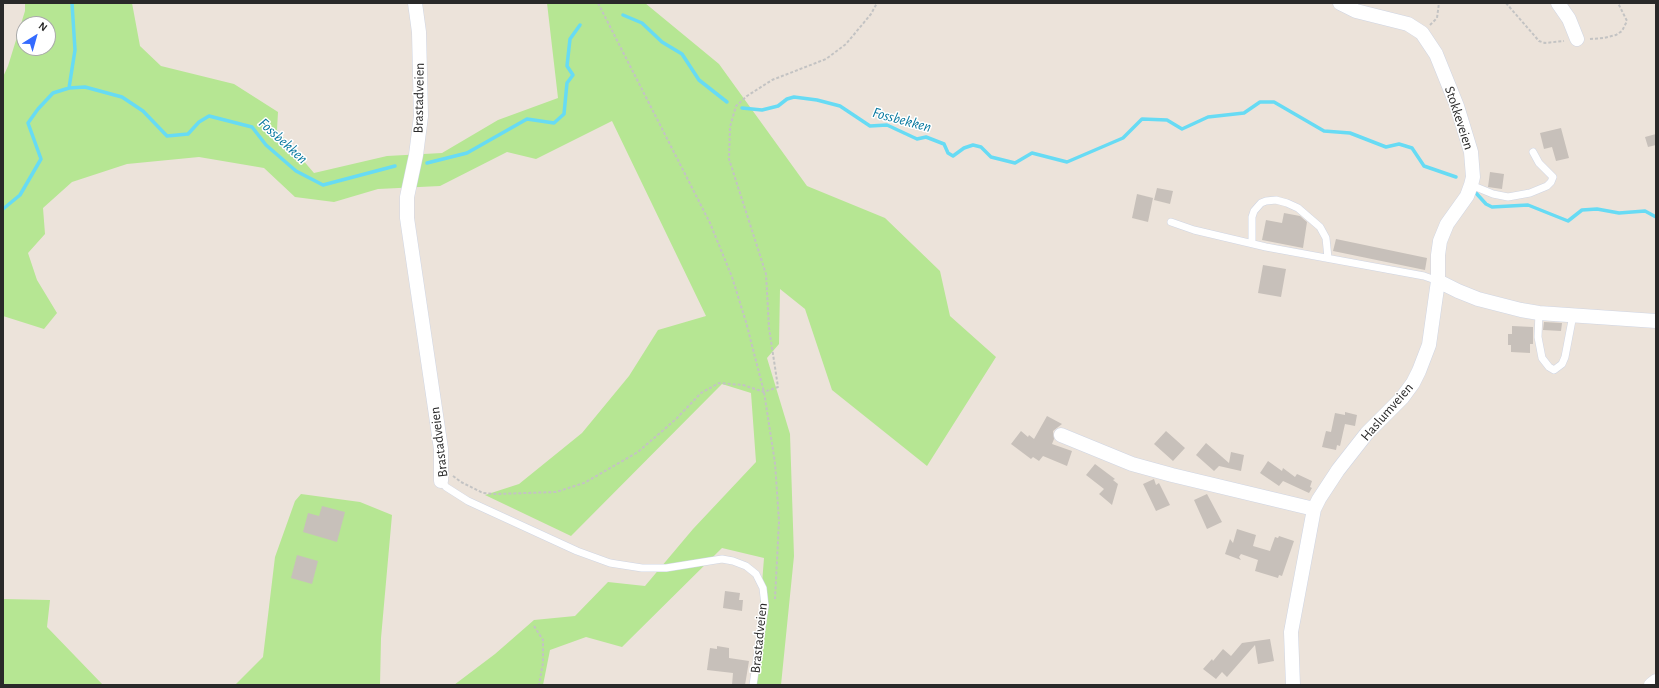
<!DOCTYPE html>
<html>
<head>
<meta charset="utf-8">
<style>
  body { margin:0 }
  #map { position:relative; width:1659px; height:688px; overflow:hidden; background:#ece3da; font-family:"Alegreya Sans",sans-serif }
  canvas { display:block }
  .frame { position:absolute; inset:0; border:4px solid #292929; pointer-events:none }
  .north { position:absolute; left:16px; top:16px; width:40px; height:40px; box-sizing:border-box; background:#fff; border:1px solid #a9a9a9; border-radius:50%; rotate:37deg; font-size:11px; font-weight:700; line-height:16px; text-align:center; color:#292929 }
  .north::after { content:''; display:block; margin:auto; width:14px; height:18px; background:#346bff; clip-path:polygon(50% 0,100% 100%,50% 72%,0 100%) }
</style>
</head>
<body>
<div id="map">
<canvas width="1659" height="688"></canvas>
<div class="frame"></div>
<div class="north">N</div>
</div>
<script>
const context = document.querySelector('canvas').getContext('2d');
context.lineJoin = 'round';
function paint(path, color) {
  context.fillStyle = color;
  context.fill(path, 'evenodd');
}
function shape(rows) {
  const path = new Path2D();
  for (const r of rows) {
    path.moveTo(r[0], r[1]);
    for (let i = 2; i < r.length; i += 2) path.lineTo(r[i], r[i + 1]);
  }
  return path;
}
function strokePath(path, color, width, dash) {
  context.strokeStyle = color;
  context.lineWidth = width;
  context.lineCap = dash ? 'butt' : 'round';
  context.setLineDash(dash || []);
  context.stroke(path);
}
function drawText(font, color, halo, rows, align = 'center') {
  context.font = font + ' "Alegreya Sans",sans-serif';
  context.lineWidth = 3;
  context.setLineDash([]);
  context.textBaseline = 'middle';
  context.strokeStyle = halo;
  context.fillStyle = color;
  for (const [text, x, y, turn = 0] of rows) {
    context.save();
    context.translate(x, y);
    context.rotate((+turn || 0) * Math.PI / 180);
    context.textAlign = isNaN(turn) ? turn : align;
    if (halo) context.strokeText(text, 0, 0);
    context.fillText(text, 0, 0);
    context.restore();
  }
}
paint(shape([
  [25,3,132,3,140,46,161,66,234,84,278,112,277,130,314,173,387,156,442,153,498,120,558,98,547,3,645,3,719,64,807,186,885,218,940,271,950,316,996,357,927,466,832,390,805,309,780,289,779,344,767,358,790,434,794,556,781,685,754,685,764,558,722,548,622,647,586,637,550,650,543,685,454,685,495,654,534,620,575,616,608,582,645,586,693,529,756,462,751,393,722,384,571,536,485,495,519,484,582,433,629,376,658,330,706,316,612,121,536,159,507,152,440,186,378,189,334,202,295,197,264,168,199,157,127,164,72,182,43,208,45,234,28,253,37,280,57,313,44,329,3,316,3,77,8,66,25,11],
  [24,24,48,24,48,48,24,48],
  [301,494,360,502,392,515,381,638,380,685,235,685,263,657,275,557,295,501],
  [3,599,50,600,47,627,103,685,3,685]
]), '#b6e693');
strokePath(shape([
  [623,15,642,23,662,42,682,54,699,80,727,102],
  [69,88,75,50,72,3],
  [742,108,762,110,778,106,787,99,794,97,817,100,840,106,870,126,887,125,917,139,926,137,944,144,948,153,953,156,964,148,973,145,981,147,991,157,1015,163,1032,153,1067,162,1123,138,1142,119,1167,120,1182,129,1208,117,1244,113,1260,102,1274,102,1324,131,1350,133,1386,147,1399,144,1412,148,1424,166,1456,177],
  [427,163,467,153,527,119,554,123,564,114,567,83,573,75,567,66,570,39,580,25],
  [1476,193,1486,204,1492,207,1528,205,1568,221,1582,210,1597,209,1619,213,1645,211,1656,217],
  [3,209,20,195,41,159,28,123,38,109,53,93,69,88,85,87,122,97,143,111,167,136,188,134,199,122,209,116,252,127,266,145,296,171,323,185,395,166]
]), '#67dbf4', 3.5);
paint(shape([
  [1561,128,1569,158,1556,161,1552,147,1544,149,1540,133],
  [1656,134,1656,145,1648,147,1645,137],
  [1490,172,1504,174,1502,189,1488,187],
  [1157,188,1173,191,1170,204,1154,200],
  [1137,194,1153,198,1148,222,1132,218],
  [1284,213,1300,216,1307,222,1303,248,1262,240,1266,220,1282,223],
  [1336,239,1427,258,1425,270,1333,251],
  [1263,265,1286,269,1281,297,1258,293],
  [1544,322,1562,323,1561,331,1543,330],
  [1512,326,1533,327,1533,344,1530,344,1530,353,1511,352,1511,345,1508,345,1508,334,1512,334],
  [1345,412,1357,415,1355,426,1345,424,1340,446,1337,445,1336,450,1322,447,1326,431,1331,432,1335,413,1345,415],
  [1047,416,1062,424,1053,431,1054,439,1052,444,1072,451,1067,466,1043,456,1039,461,1033,457,1031,459,1011,444,1021,431,1028,437,1029,435,1034,439],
  [1166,431,1185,448,1173,461,1154,444],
  [1206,443,1229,463,1231,452,1244,455,1241,471,1219,466,1214,471,1196,455],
  [1268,461,1282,471,1283,468,1295,477,1297,474,1312,481,1310,487,1312,488,1309,493,1283,481,1279,486,1260,473],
  [1095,464,1115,479,1113,480,1118,484,1112,505,1099,494,1104,489,1086,475],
  [1154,479,1156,485,1159,483,1170,505,1156,511,1143,484],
  [1207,494,1222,522,1207,529,1194,500],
  [322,506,345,512,337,542,303,532,308,513,319,516],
  [1237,529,1256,535,1253,546,1270,551,1275,537,1278,538,1279,536,1294,541,1282,576,1279,575,1278,578,1255,571,1258,560,1241,554,1239,557,1241,560,1225,554,1230,539,1233,543],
  [297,555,318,561,312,584,291,578],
  [725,591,740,593,739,600,743,600,742,611,723,608],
  [1270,639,1274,661,1258,664,1255,645,1227,677,1222,672,1216,679,1203,669,1212,659,1213,661,1223,649,1231,656,1242,643],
  [717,646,729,648,729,658,749,661,745,685,732,685,733,673,707,670,710,648,717,649]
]), '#c7c0ba');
const service = shape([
  [1471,185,1493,194,1508,197,1530,193,1547,186,1551,182,1553,177,1539,163,1533,152],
  [1171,222,1194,230,1266,247,1424,276,1438,281],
  [1252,243,1252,217,1254,211,1261,203,1266,201,1276,200,1287,203,1298,208,1320,227,1326,238,1328,258],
  [1539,313,1538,337,1542,358,1549,367,1554,370,1562,364,1565,357,1573,315],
  [441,481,446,487,468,501,577,551,610,563,642,568,666,568,722,559,733,561,746,566,756,574,763,588,765,606,753,685]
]);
const minor = shape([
  [415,3,419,32,421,116,416,155,407,197,407,218,441,449,441,481],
  [1340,3,1356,11,1408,24,1422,33,1436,54,1457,106,1471,152,1473,177,1471,185,1467,196,1447,224,1440,241,1438,255,1438,281,1458,291,1478,299,1521,310,1539,313,1656,321],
  [1558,3,1569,19,1577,39],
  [1061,435,1132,464,1172,475,1314,509],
  [1293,685,1291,632,1314,509,1319,499,1338,470,1367,433,1402,398,1413,383,1419,371,1429,345,1438,281],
  [1651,685,1656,681]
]);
strokePath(service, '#cfd5e3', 8);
strokePath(minor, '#cfd5e3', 15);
strokePath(shape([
  [598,3,710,223,732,277,746,322,764,392,775,463,779,521,775,599],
  [1506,3,1539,41,1545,43,1564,41],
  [1430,25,1437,18,1439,3],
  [1590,39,1604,38,1616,35,1622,31,1627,21,1618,3],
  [453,476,461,482,483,493,495,494,556,492,584,483,638,452,676,419,701,393,719,383,743,385,764,392,778,387,769,328,766,274,729,159,730,127,736,106,747,96,772,80,826,59,846,44,871,14,877,3],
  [534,626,543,640,543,663,539,685]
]), '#c3c3c3', 2, [3, 2]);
strokePath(service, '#fff', 7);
strokePath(minor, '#fff', 14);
drawText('14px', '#292929', '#fff', [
  ["Brastadveien",419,98,-89],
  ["Stokkeveien",1459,118,72],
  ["Haslumveien",1387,412,-49],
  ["Brastadveien",439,442,-97],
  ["Brastadveien",759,638,-84]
]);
drawText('italic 15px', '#07789f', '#fff', [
  ["Fossbekken",902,120,15],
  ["Fossbekken",283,141,42]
]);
</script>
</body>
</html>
